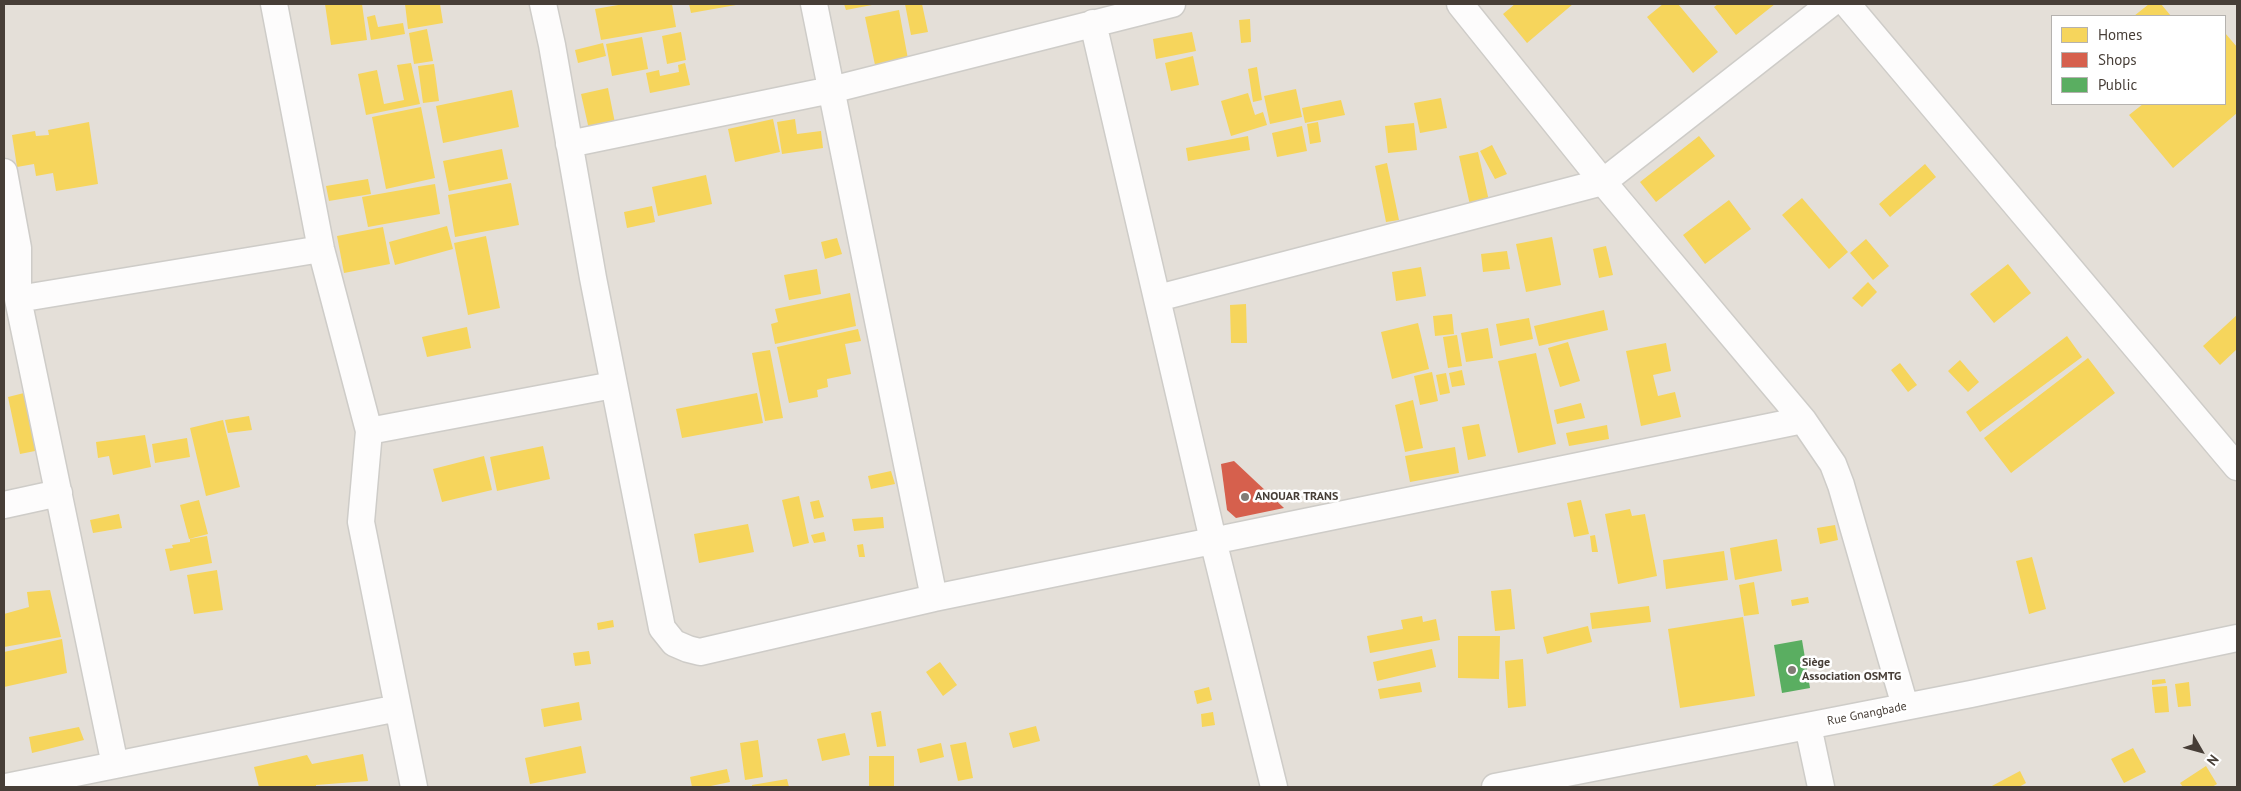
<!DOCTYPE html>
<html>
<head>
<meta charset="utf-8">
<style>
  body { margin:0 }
  #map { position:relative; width:2241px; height:791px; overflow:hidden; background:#f0eeeb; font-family:"PT Sans",sans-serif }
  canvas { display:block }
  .frame { position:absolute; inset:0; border:5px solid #473e37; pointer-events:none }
  .legend { position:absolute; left:2051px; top:15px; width:175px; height:90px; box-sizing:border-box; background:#fff; border:1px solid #b5b2af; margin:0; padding:6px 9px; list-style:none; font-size:15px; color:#473e37 }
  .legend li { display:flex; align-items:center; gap:10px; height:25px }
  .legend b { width:25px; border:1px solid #b5b2af }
  .north { position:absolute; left:2176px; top:726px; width:50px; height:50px; -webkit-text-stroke:4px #fff; paint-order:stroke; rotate:128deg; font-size:14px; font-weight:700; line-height:20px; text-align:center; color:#473e37 }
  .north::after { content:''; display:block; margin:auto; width:18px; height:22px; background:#473e37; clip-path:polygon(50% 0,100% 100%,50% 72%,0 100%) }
</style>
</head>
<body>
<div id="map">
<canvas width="2241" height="791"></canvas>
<div class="frame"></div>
<ul class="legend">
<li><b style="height:14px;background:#f6d55c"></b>Homes</li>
<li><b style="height:14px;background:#d6604d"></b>Shops</li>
<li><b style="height:14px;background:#5aae61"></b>Public</li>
</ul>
<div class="north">N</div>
</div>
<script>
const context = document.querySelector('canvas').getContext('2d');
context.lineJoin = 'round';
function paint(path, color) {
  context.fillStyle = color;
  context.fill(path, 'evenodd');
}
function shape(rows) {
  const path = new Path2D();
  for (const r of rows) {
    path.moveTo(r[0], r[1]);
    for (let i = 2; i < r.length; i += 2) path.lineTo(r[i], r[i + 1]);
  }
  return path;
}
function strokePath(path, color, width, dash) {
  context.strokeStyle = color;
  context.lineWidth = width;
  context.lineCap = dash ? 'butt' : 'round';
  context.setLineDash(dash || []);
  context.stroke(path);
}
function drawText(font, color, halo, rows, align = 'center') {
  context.font = font + ' "PT Sans",sans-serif';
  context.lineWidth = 5;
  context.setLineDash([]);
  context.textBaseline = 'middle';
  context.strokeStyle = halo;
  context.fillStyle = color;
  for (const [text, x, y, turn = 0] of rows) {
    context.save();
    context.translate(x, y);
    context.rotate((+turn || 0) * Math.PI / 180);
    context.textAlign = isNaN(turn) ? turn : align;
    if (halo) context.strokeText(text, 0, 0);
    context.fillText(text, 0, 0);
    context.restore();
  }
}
paint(shape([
  [4,4,2237,4,2237,787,4,787],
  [2052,16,2225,16,2225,104,2052,104]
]), '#e4dfd8');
paint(shape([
  [325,4,362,4,367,40,331,45],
  [405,4,440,4,443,23,408,29],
  [624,4,672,4,676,27,601,40,595,9],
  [689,4,736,4,736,5,691,13],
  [844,4,871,4,872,5,846,10],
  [905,4,922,4,928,32,911,35],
  [1515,4,1573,4,1527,43,1503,14],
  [1663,4,1678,4,1718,52,1693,73,1647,17],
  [1718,4,1775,4,1736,35,1714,7],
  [2149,4,2161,4,2171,16,2134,16],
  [899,10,908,59,875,65,865,17],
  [375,15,378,27,403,23,405,34,371,40,367,17],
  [1250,19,1251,42,1241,43,1239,20],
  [427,29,433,61,414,64,409,33],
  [681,32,686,60,667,64,662,36],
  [1192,32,1196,51,1156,59,1153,39],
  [2225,33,2237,47,2237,113,2173,168,2129,115,2143,104,2225,104],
  [642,37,648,69,612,76,606,44],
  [603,43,606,56,578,63,575,50],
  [1193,56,1199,85,1171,91,1165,63],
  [411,63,420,104,366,115,358,74,377,70,384,104,404,100,397,65],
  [685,63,690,85,650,93,646,73,659,70,660,76,679,72,678,65],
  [434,64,439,101,423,103,418,66],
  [1257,67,1262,100,1253,102,1248,69],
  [608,88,616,128,590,134,581,94],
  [1296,89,1302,117,1270,124,1264,96],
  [512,90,519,127,443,143,436,106],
  [1248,93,1255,115,1263,112,1267,125,1231,136,1221,101],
  [1441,98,1447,128,1420,133,1414,103],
  [1341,100,1345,115,1305,123,1302,108],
  [421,107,435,178,386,189,372,117],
  [773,119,780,152,735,162,728,129],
  [795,119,797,134,821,131,823,148,782,154,777,122],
  [89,122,98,184,56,191,53,173,36,176,34,164,17,167,12,135,35,131,36,136,49,135,48,130],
  [1318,122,1321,142,1310,144,1307,124],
  [1414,123,1417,150,1388,153,1385,126],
  [1302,126,1307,151,1277,157,1272,133],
  [1248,136,1250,150,1188,161,1186,148],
  [1699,136,1715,156,1656,202,1640,182],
  [1492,145,1507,174,1495,179,1480,151],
  [502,149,508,179,449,191,443,161],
  [1478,152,1489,201,1470,205,1459,156],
  [1387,163,1399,220,1386,222,1375,166],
  [1925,164,1936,177,1890,217,1879,204],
  [706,175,712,204,658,216,652,187],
  [368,179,371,194,329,201,326,186],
  [511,183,519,225,455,237,448,195],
  [435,184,440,214,368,227,362,197],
  [1802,198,1848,252,1829,269,1782,215],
  [1729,200,1751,229,1705,264,1683,235],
  [652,206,655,222,627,228,624,212],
  [447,226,453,249,395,265,389,242],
  [383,227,390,264,344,273,337,236],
  [486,236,500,308,468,315,454,243],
  [1552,237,1561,285,1526,292,1516,244],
  [837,238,842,254,825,259,821,242],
  [1866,239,1889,266,1873,280,1850,253],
  [1606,246,1613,275,1599,278,1593,249],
  [1507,251,1510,269,1483,272,1481,254],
  [2008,264,2031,293,1994,323,1970,294],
  [1421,267,1426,296,1396,301,1392,272],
  [817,269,821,294,789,300,784,275],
  [1868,282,1877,292,1862,307,1852,298],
  [850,293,856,326,775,344,771,324,778,322,775,309],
  [1246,304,1247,343,1231,343,1230,305],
  [1604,310,1608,330,1539,346,1534,326],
  [1452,314,1454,334,1435,336,1433,316],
  [2237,315,2237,349,2220,365,2203,346],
  [1529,318,1533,339,1500,346,1496,324],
  [1418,323,1429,369,1392,379,1381,332],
  [467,327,471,348,427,357,422,337],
  [1488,328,1493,358,1466,362,1461,333],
  [858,329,861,341,845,344,851,374,827,379,828,387,817,390,818,397,789,403,777,347],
  [1457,335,1462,366,1448,368,1443,337],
  [2067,336,2082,357,1980,432,1966,412],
  [1568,342,1580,381,1560,387,1548,348],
  [1666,343,1671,371,1653,375,1658,396,1675,392,1681,417,1641,426,1626,351],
  [770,350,783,418,765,421,752,353],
  [1536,353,1556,444,1518,453,1498,361],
  [2088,358,2115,393,2011,473,1984,438],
  [1960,360,1979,382,1968,392,1948,371],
  [1900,363,1917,385,1908,392,1891,370],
  [1462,370,1465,385,1452,387,1449,373],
  [1432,372,1438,401,1420,405,1414,376],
  [1446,373,1450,393,1440,395,1436,375],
  [28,392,40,450,20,454,8,397],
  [757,393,763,423,682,438,676,409],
  [1413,400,1423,448,1405,452,1395,405],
  [1581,403,1585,418,1557,424,1554,410],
  [249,416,252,430,228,433,225,420],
  [223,420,240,487,206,496,190,428],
  [1479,424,1486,456,1468,460,1462,427],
  [1607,425,1609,439,1569,446,1566,433],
  [145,435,151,467,113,475,109,456,98,458,96,442],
  [187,438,190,457,155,463,152,444],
  [543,446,550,479,497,491,490,457],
  [1455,447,1459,473,1410,482,1405,456],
  [484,456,492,490,442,502,433,469],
  [891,471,895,484,871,489,868,476],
  [799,496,809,543,793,547,782,500],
  [199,500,208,534,189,539,180,505],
  [819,500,824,517,814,519,810,502],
  [1581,500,1589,534,1574,537,1567,503],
  [1630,509,1632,516,1645,514,1657,576,1618,584,1605,514],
  [119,514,122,528,93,533,90,520],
  [883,517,884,528,854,531,852,519],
  [748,524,754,552,699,563,694,534],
  [1835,525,1838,540,1820,544,1817,528],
  [824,532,826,541,814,543,811,535],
  [1595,535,1598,552,1592,552,1590,536],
  [207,536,212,563,170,571,165,549,173,548,172,545,190,542,190,539],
  [1777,539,1782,571,1735,580,1730,548],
  [863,544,865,557,859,557,857,545],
  [1724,551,1728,580,1666,589,1663,560],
  [2032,557,2046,609,2029,614,2016,561],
  [217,570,223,610,194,614,187,575],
  [1754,582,1759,614,1744,616,1739,585],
  [1511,589,1515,629,1495,631,1491,591],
  [50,590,61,637,4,647,4,614,29,607,27,592],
  [1808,597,1809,603,1792,606,1791,600],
  [1649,606,1651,622,1592,629,1590,613],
  [1422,616,1423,622,1436,619,1440,640,1370,653,1367,636,1403,629,1401,620],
  [1743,617,1755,696,1680,708,1668,629],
  [613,620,614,627,598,630,597,623],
  [1588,626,1592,642,1547,654,1543,637],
  [1458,636,1500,636,1499,679,1458,678],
  [62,639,67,673,4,687,4,652],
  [1432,649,1436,667,1377,681,1373,662],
  [589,651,591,664,575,666,573,653],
  [1523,659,1526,706,1508,708,1505,661],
  [940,662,957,685,943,696,926,672],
  [2165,679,2166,683,2152,685,2152,680],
  [1420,682,1422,692,1380,699,1378,689],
  [2189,682,2191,706,2178,707,2175,684],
  [2167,686,2169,712,2155,713,2152,687],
  [1209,687,1212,700,1197,704,1194,691],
  [579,702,582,720,544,727,541,709],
  [881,711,886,746,877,747,871,713],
  [1213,712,1215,725,1202,727,1201,714],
  [1036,726,1040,741,1013,748,1009,733],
  [79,727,84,740,32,753,29,737],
  [845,733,850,755,822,761,817,739],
  [758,740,763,777,745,780,740,743],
  [966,742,973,778,958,781,950,745],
  [941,743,944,757,920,763,917,749],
  [581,746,586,773,530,784,525,758],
  [2133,748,2146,772,2124,783,2111,759],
  [363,754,368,781,316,785,316,787,259,787,254,767,307,755,312,764],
  [869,756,894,756,894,787,869,787],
  [2206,766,2217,784,2212,787,2183,787,2180,783],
  [727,769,730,782,706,787,692,787,690,777],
  [2020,771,2026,783,2019,787,1990,787],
  [787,779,789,787,752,787,752,785]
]), '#f6d55c');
paint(shape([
  [1234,461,1284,508,1236,518,1227,510,1221,464]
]), '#d6604d');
paint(shape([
  [1802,640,1810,688,1782,693,1774,645]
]), '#5aae61');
const minor = shape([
  [274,4,321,249,369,431,361,522,414,787],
  [543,4,552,45,593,278,662,628,674,643,688,649,700,652,934,598,1803,420],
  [814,4,934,598],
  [1460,4,1603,182,1803,420,1833,464,1841,485,1905,706],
  [1847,4,2237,467],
  [1093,23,1213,540,1274,787],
  [569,144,831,90,1172,4],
  [4,172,18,248,18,299,115,765],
  [1158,298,1603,182,1830,4],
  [18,299,321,249],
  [369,431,613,385],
  [4,505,59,493],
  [1808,726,1821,787],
  [6,787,398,708],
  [1495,787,1971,694,2237,638]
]);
strokePath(minor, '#ceccc8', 29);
strokePath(minor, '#fdfcfc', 26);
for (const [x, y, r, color] of [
  [1245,497,5,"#827c76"],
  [1792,670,5,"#827c76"]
]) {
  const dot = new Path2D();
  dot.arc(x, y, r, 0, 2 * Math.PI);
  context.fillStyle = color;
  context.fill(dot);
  strokePath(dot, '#fff', 2);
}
drawText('bold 12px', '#473e37', '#fff', [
  ["ANOUAR TRANS",1255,497],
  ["Siège",1802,663],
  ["Association OSMTG",1802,677]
], 'left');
drawText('12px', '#473e37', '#fff', [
  ["Rue Gnangbade",1867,714,-11]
]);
</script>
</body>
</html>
